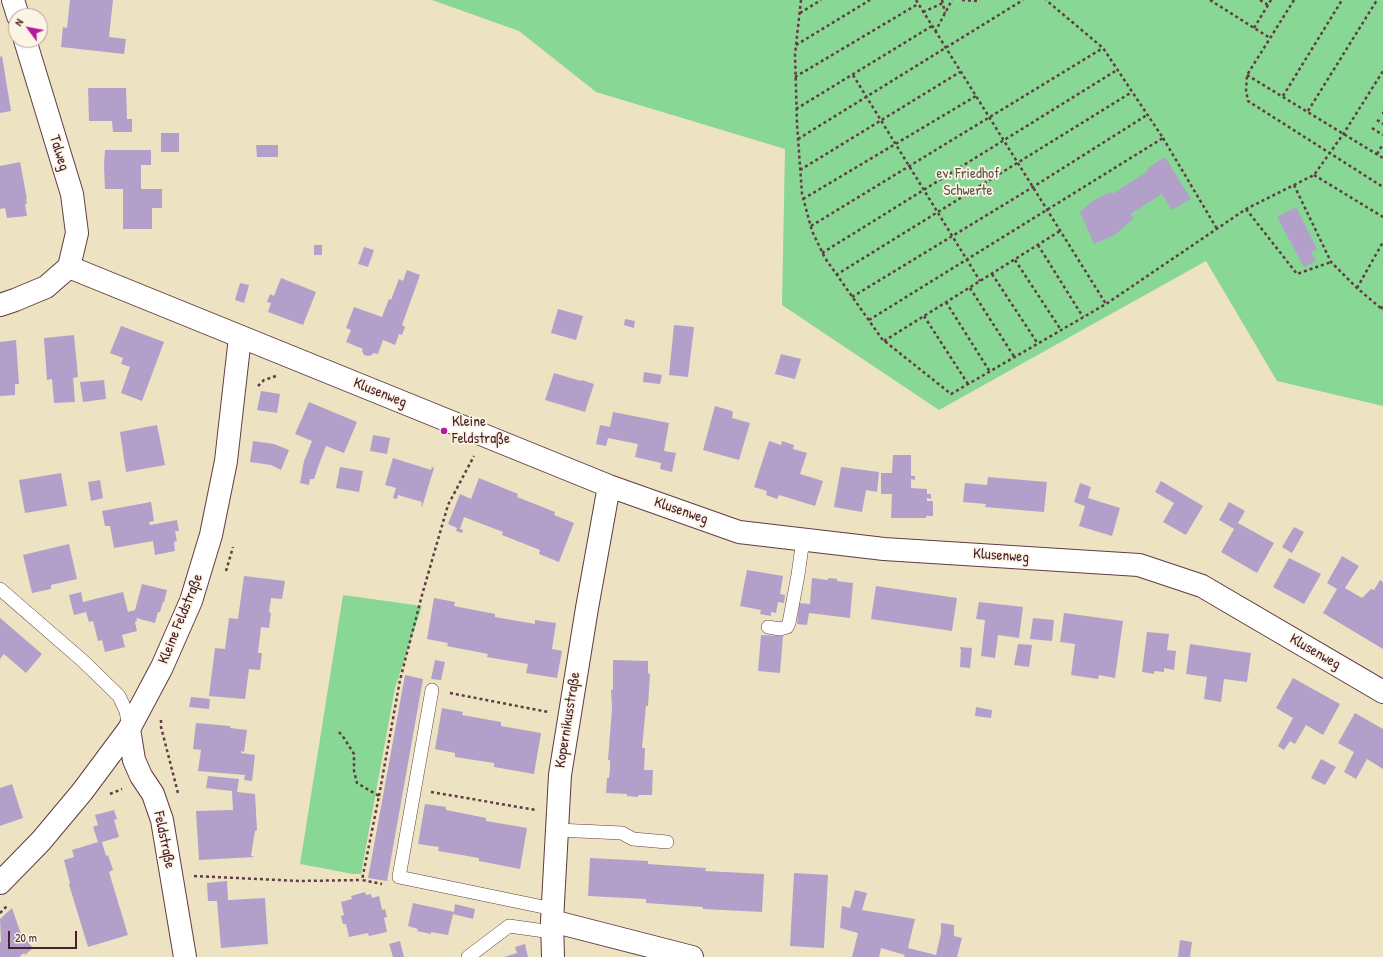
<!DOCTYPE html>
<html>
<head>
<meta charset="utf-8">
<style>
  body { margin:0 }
  #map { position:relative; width:1383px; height:957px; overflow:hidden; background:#ede2c1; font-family:"Patrick Hand",sans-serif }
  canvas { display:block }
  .north { position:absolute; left:8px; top:8px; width:40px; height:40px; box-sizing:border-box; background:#fcf5e5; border:1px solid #b59f9b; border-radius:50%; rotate:302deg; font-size:11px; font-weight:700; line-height:16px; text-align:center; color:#4a1f2b }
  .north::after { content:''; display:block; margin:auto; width:14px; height:18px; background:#b5179e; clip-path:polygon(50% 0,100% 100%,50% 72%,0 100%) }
  .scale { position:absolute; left:8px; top:931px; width:69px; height:18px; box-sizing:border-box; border:2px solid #4a1f2b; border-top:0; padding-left:5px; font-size:12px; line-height:14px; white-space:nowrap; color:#4a1f2b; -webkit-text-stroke:3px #fcf5e5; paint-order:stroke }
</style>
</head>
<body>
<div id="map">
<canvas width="1383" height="957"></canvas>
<div class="north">N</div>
<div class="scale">20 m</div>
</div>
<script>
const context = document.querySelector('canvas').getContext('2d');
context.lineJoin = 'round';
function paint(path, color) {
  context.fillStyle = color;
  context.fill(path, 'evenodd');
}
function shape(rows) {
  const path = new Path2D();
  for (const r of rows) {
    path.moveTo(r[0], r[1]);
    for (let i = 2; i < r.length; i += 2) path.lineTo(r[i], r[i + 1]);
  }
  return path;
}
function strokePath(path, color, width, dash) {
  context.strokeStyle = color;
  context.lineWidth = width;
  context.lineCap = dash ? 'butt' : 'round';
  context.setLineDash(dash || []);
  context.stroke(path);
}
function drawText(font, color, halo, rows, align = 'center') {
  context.font = font + ' "Patrick Hand",sans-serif';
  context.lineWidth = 3.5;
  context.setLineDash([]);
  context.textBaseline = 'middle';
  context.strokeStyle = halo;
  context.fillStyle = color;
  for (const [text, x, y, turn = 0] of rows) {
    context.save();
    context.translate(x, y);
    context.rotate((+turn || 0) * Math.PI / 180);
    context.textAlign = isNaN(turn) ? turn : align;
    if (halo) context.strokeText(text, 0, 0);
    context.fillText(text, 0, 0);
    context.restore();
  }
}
paint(shape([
  [432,0,1383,0,1383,406,1277,381,1206,261,939,410,782,305,785,149,596,92,519,31],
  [343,595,422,606,395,688,361,874,353,874,300,864]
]), '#89d795');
paint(shape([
  [70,0,113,0,109,37,126,39,124,54,61,47,63,27,67,28],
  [2,56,11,111,0,113,0,57],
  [88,88,126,88,127,119,132,119,132,132,113,132,112,121,89,121],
  [161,133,179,133,179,152,161,152],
  [256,145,278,145,278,157,257,157],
  [105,150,151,150,151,165,141,165,141,189,162,189,162,208,152,208,152,229,123,229,123,189,105,189,104,165],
  [1165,157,1191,199,1172,210,1162,194,1130,214,1134,218,1115,235,1094,244,1080,212,1094,200,1111,192,1112,194,1148,171,1147,169],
  [20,162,27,199,26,199,27,204,25,204,27,216,7,218,5,208,0,209,0,166],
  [1296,207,1317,249,1311,252,1316,261,1304,267,1277,217],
  [314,245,322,245,322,255,314,255],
  [364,247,374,250,368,267,358,264],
  [407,270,420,275,402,325,405,327,402,335,399,334,395,345,383,340,378,354,373,353,372,355,368,356,364,355,362,351,363,349,346,342,351,330,346,328,354,307,382,317,389,299,391,300,399,279,403,281],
  [281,278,316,292,303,325,268,312,271,303,267,302,270,294,274,296],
  [240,283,249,285,244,303,235,300],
  [558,309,583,316,576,340,551,333],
  [625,319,635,321,634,328,624,325],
  [674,325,694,327,688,377,669,375],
  [121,326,164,342,142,401,121,393,130,367,121,364,123,358,110,353],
  [74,335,78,377,73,378,75,402,54,403,52,379,47,380,44,338],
  [16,340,19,384,15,384,15,395,0,396,0,342],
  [781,354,801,359,795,379,775,374],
  [644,372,662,375,660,384,643,382],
  [554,373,581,381,582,380,594,384,585,412,545,400],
  [104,380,106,399,83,402,80,382],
  [261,391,280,394,277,413,257,410],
  [309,402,357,422,344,453,326,446,318,467,314,479,310,479,309,485,300,483,304,461,312,441,295,434],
  [715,406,732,411,732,412,733,412,732,418,750,423,739,460,703,450],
  [613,412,669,423,664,451,676,453,672,472,660,469,661,463,635,457,638,444,608,438,606,446,596,444,600,425,610,427],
  [157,425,165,465,126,472,120,432],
  [373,435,390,438,387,454,370,451],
  [253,441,274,444,289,450,281,470,271,465,250,462],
  [769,441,781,445,782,441,794,445,793,449,807,453,800,474,823,481,815,506,779,495,777,499,766,495,767,491,754,487],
  [893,455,911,455,911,476,915,476,915,480,911,479,911,488,927,489,927,494,931,494,931,499,927,498,927,501,933,501,933,516,926,516,926,518,891,518,892,494,881,494,881,473,892,473],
  [393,458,431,470,432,467,434,468,422,507,421,506,422,502,398,495,397,499,393,498,396,488,385,485],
  [340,467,363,471,359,492,336,488],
  [841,467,879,472,877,492,866,490,862,512,834,507],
  [61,473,67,506,25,513,19,480],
  [988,477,1047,482,1044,512,985,507,986,504,963,502,965,483,987,485],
  [479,478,518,494,517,497,555,512,554,515,574,523,559,562,539,554,540,550,502,535,503,532,464,517,460,529,463,530,462,533,456,531,457,528,448,524,460,494,471,499],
  [100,480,103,498,91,501,88,482],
  [1161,481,1203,506,1186,535,1163,522,1174,503,1155,492],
  [1080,483,1091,487,1088,498,1120,508,1112,536,1079,526,1085,506,1074,502],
  [151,502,154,521,149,522,150,525,177,520,179,531,175,531,177,541,174,542,175,551,155,555,153,541,114,548,110,526,105,526,102,511],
  [1229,502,1245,511,1238,523,1274,543,1257,573,1221,552,1234,529,1219,520],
  [1294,527,1304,532,1292,553,1282,547],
  [69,544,77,579,51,585,51,589,32,593,23,555],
  [1342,556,1359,566,1345,588,1362,598,1371,589,1374,590,1380,580,1383,582,1383,649,1323,613,1337,589,1327,583],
  [1289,558,1321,574,1304,604,1273,587],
  [747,570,783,576,780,594,785,595,784,603,778,602,776,613,771,612,771,616,760,614,761,610,740,606],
  [244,576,285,581,282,599,271,598,269,612,271,613,269,628,261,627,258,653,262,653,260,670,249,669,245,699,209,696,215,648,225,649,229,618,238,619],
  [812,578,827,580,829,578,837,579,837,581,853,583,850,618,809,613,807,625,797,624,799,603,810,604],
  [142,584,167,590,164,602,163,602,160,612,158,612,155,623,136,618,137,621,135,622,137,631,122,635,125,647,105,652,102,640,98,641,93,621,89,622,86,612,74,615,69,595,81,592,83,602,123,592,128,612,135,610],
  [876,586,957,598,952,631,871,619],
  [434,598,455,602,454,606,495,614,495,617,535,624,535,620,556,623,552,649,562,651,557,678,526,673,528,664,487,657,488,654,447,646,448,643,427,639],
  [979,602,1023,607,1019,638,998,635,995,658,981,656,985,620,976,619],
  [1064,613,1123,621,1115,678,1099,675,1098,679,1071,675,1075,644,1060,642],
  [0,618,42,654,26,673,4,654,0,659],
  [1033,618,1054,620,1052,641,1030,639],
  [1147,632,1169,634,1167,650,1176,651,1174,670,1164,668,1164,672,1154,671,1154,674,1142,672],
  [761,635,783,636,780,673,758,671],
  [1018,644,1032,645,1029,667,1014,665],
  [1190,644,1251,653,1247,682,1224,679,1221,702,1204,699,1207,677,1186,674],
  [960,647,972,648,970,668,960,667,961,649,960,649],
  [435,660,445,662,441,680,431,679],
  [613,660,648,661,648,673,650,674,648,706,646,706,642,748,645,748,644,770,653,770,652,795,638,795,638,797,627,796,627,794,606,793,607,778,609,778,610,769,610,760,608,760,612,709,611,689,613,690],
  [405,675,423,679,387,881,368,878],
  [1293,678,1340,704,1323,735,1306,725,1295,744,1290,741,1284,750,1278,746,1293,718,1276,708],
  [191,697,210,699,209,709,189,707],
  [976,707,992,710,991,718,975,716],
  [442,708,463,712,462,715,501,722,501,726,541,733,534,774,494,767,494,763,455,757,455,753,435,749],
  [1355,713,1383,729,1383,769,1367,759,1356,779,1344,772,1354,752,1338,743],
  [196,723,230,726,230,728,247,730,244,752,241,751,241,753,255,755,252,781,244,780,245,775,198,771,201,750,193,749],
  [1321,759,1336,767,1325,785,1311,778],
  [208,776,239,779,237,792,255,794,257,830,255,831,251,856,255,857,199,860,196,811,233,810,232,791,206,788],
  [12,784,23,818,0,826,0,788],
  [425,804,446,807,446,810,486,818,486,821,527,828,520,869,479,861,479,858,438,851,439,847,418,844],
  [114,810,117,819,114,820,119,837,102,842,106,856,108,855,113,870,109,872,128,935,88,947,71,891,69,884,70,883,64,860,74,857,72,850,98,842,93,827,98,825,95,815],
  [590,858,648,861,648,864,706,868,705,871,764,874,762,912,703,909,703,907,646,903,646,899,588,896],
  [794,873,828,875,824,948,790,946],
  [227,881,228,900,265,898,268,944,221,948,217,901,208,901,207,883],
  [855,890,867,893,862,910,915,919,908,948,936,955,941,933,941,923,954,925,954,936,962,938,957,957,904,957,905,955,881,948,879,957,852,957,858,933,840,928,842,906,850,908],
  [365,892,366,895,371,894,372,898,379,896,382,910,385,909,387,917,384,918,387,932,369,936,368,933,349,937,346,924,343,924,341,916,344,915,341,902,352,899,351,896],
  [413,903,454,912,455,904,475,909,473,919,453,914,448,935,431,932,431,934,417,931,418,929,408,926],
  [12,908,21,934,33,948,25,955,24,953,19,957,0,957,0,942,1,942,0,919],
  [1180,940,1192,942,1190,957,1178,957],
  [400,941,404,957,393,957,389,944],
  [525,944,528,957,504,957,517,953,515,947]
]), '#b2a0cb');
const lane = shape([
  [0,589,83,661,119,696,126,711,129,727],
  [768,627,780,629,787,627,789,623,798,575,803,539],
  [432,690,399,877,553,909],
  [557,830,622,833,633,839,667,842],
  [468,957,509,926,552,932]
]);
const street = shape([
  [13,0,18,16],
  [25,40,72,194,77,233,69,267],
  [69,267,609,486,739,532,884,549,1139,565,1202,586,1383,692],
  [0,305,15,300,46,287,69,267],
  [129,729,134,760,141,776,153,794,162,820,185,957],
  [0,883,41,841,82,792,129,729,162,667,191,601,211,535,226,461,240,337],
  [552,921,692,957],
  [553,957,552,921,560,775,587,608,609,486]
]);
strokePath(lane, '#623c42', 14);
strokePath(street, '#623c42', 24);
strokePath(shape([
  [801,0,795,54,797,124,802,194,812,231,825,258,882,339,951,394,1106,304,1246,209,1314,175,1344,133,1383,71],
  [916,0,1106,304],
  [942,0,945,13],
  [962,0,977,1,980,0],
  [1210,0,1270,38],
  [1260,0,1268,5],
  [1294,0,1247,75,1246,90,1248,101,1383,187],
  [923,12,943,3],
  [800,13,821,0],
  [1254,28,1271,0],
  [935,32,952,0],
  [796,45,870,0],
  [853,75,980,281],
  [1247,75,1383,158],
  [795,77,918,4],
  [1283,96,1342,0],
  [796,109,932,26],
  [1308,111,1377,0],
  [1382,113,1383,113],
  [1377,120,1383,124],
  [1372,128,1383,135],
  [1163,138,1217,229],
  [798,139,1023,0],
  [1377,154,1383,144],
  [800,170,960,72],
  [1314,175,1383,217],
  [1294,185,1331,262,1357,288,1383,310],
  [803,199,976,96],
  [1246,209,1297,274,1331,262],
  [811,226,1103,48],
  [1038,245,1083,317],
  [822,253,1117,70],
  [1015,260,1061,330],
  [992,274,1038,344],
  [836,275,1132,92],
  [970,288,1015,358],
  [1357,288,1383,242],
  [852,297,1033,187,1147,115],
  [946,302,990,372],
  [1381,309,1383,305],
  [924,316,968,384],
  [869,320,1163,138,1103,48,1046,0],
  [884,341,1060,231],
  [258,386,264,380,276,376],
  [226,571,233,547],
  [450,693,548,712],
  [161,720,161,727,178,793],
  [339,732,344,738,354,754,354,771,357,783,379,796,362,880,382,884],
  [431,792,536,810],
  [110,794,122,789],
  [379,796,400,680,422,595,448,505,474,456],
  [194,876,300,881,362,880],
  [0,913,8,905]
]), '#623c42', 2.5, [3, 3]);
strokePath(lane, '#fff', 13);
strokePath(street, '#fff', 22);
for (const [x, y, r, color] of [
  [444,431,4,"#b5179e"]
]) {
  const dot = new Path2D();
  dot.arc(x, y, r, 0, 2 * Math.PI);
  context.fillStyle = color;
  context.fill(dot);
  strokePath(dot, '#fcf5e5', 1.5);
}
drawText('15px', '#4a1f2b', '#fcf5e5', [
  ["Talweg",59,153,73],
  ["Klusenweg",380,393,22],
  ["Klusenweg",681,511,19],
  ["Klusenweg",1001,556,4],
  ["Kleine Feldstraße",181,619,-68],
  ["Klusenweg",1315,652,30],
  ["Kopernikusstraße",568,720,-81],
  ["Feldstraße",164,840,78]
]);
drawText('15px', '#5d564b', '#fcf5e5', [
  ["ev. Friedhof",968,174],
  ["Schwerte",968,191]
]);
drawText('15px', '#4a1f2b', '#fcf5e5', [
  ["Kleine",452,422],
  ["Feldstraße",452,439]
], 'left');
</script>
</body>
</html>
